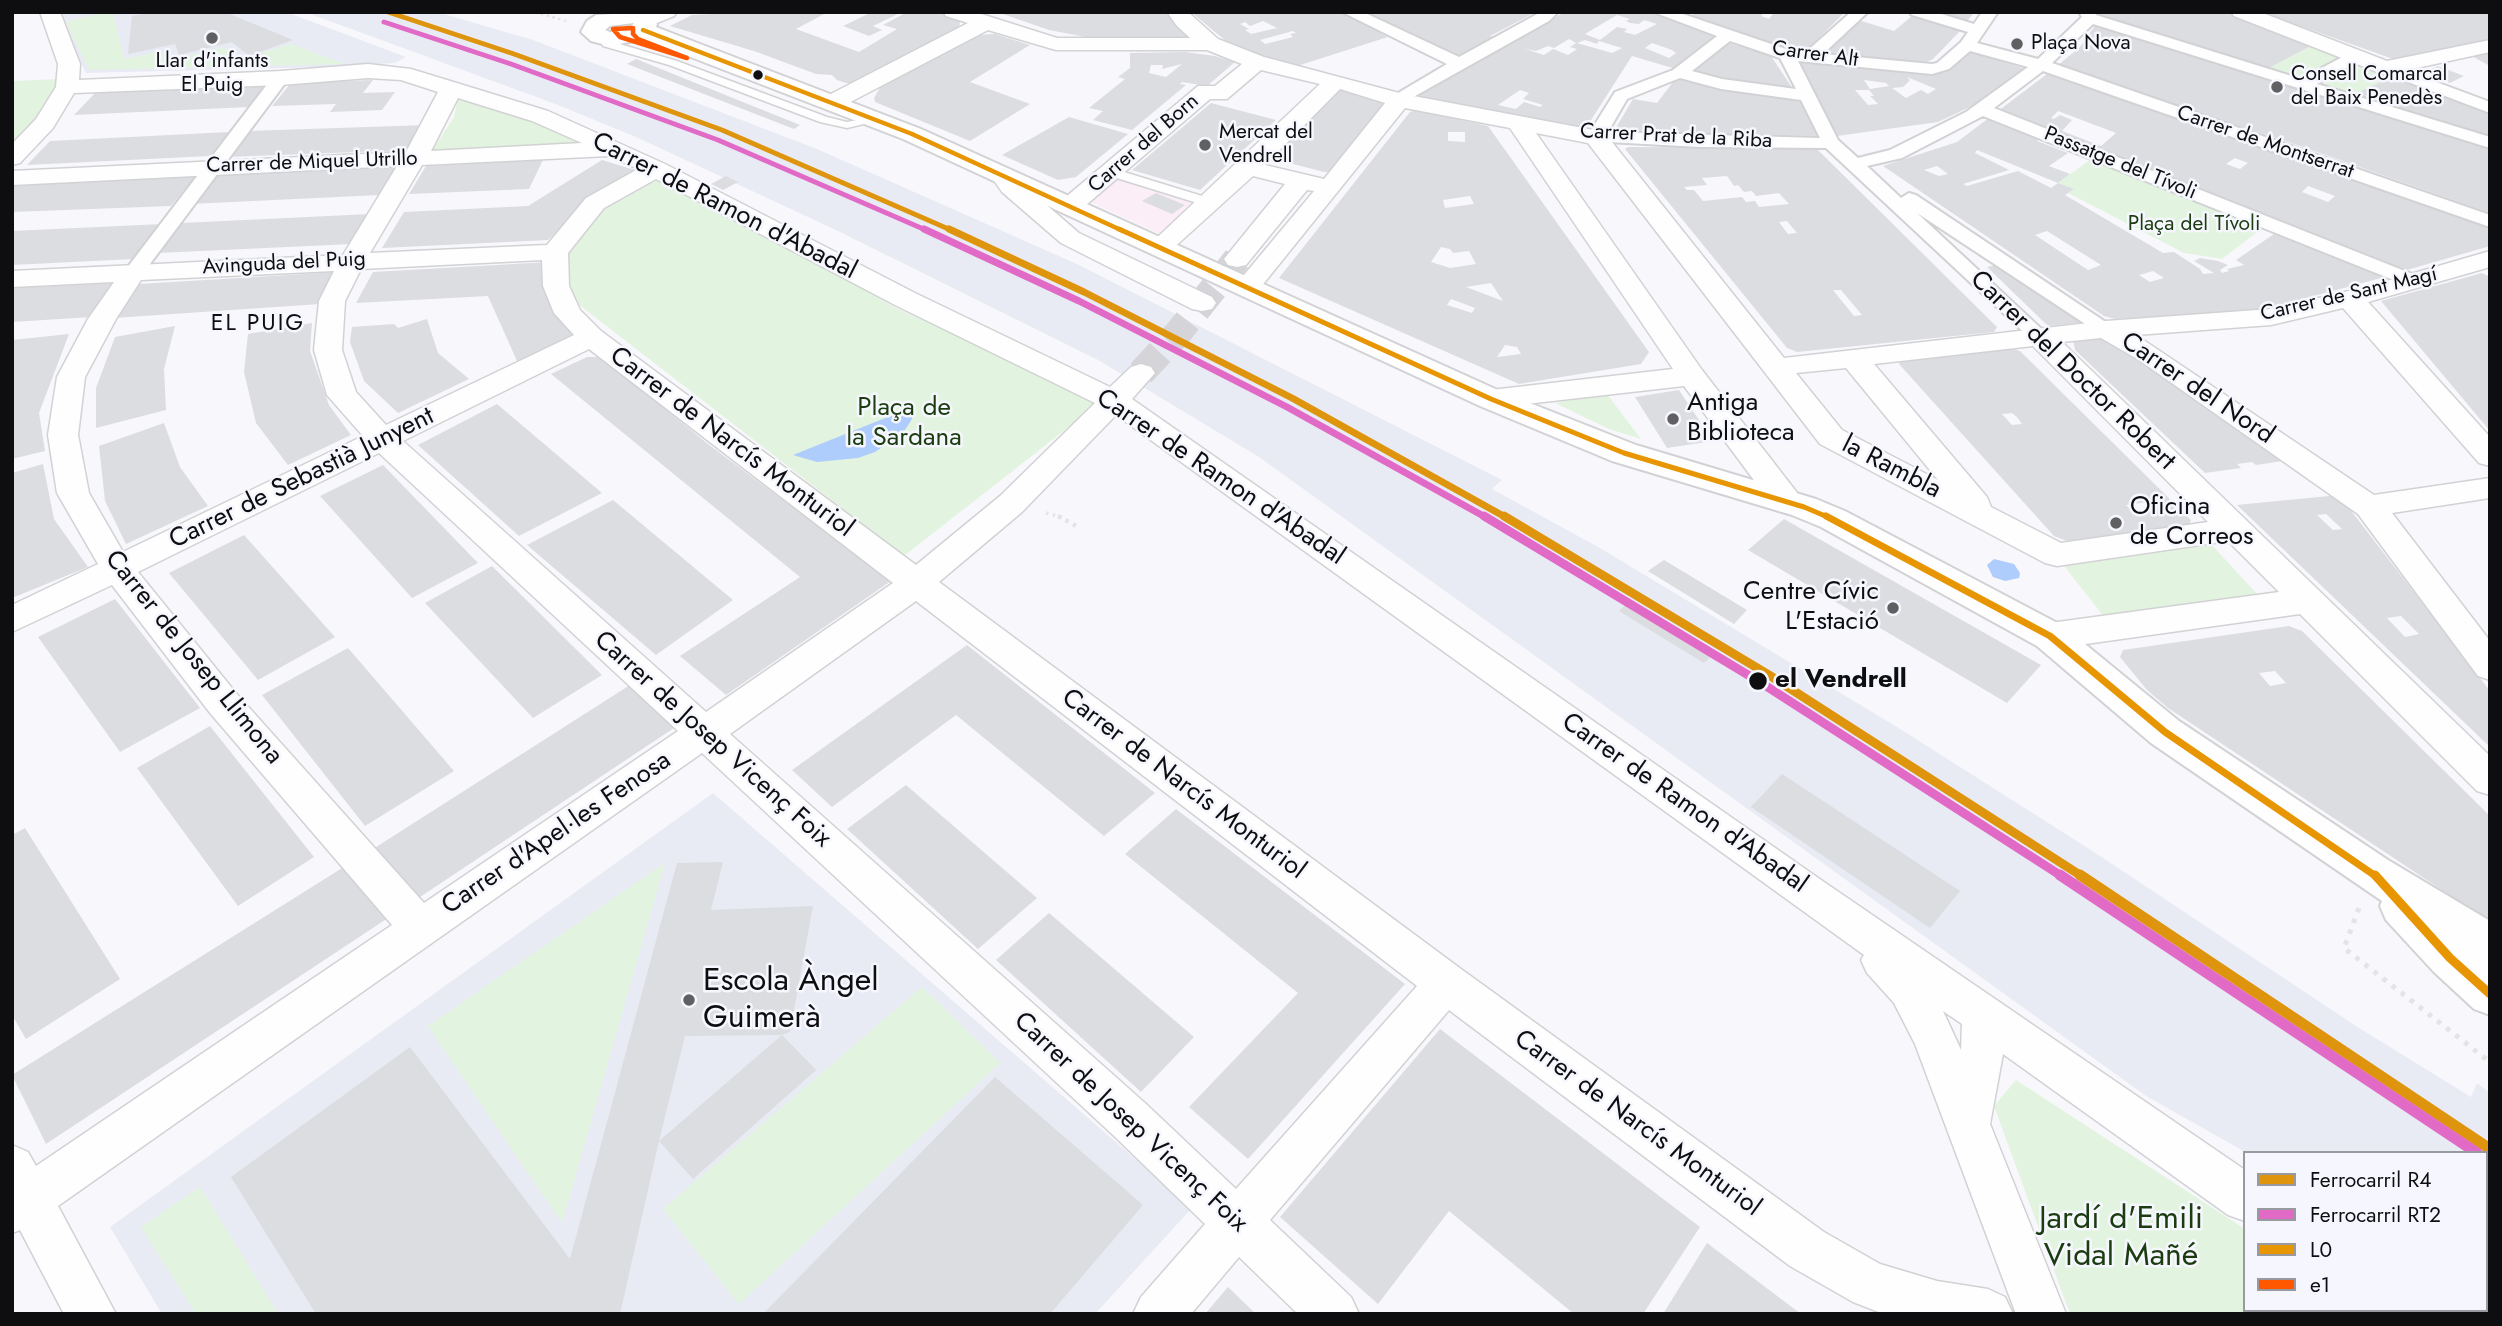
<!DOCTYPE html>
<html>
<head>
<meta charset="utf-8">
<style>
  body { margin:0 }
  #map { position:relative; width:2502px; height:1326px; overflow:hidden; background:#f8f8fc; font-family:Jost,sans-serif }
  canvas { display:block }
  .frame { position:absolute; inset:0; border:14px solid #0e0e10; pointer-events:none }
  .legend { position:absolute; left:2243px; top:1151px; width:245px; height:161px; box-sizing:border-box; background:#f6f7fe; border:2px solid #999a9f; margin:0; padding:9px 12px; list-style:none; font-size:21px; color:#0e0e10 }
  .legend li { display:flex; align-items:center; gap:14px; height:35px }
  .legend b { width:35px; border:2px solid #999a9f }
</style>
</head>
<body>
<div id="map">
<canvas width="2502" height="1326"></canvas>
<div class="frame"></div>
<ul class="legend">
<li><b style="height:9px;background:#df940d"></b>Ferrocarril R4</li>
<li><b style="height:9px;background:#e16ac7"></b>Ferrocarril RT2</li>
<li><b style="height:9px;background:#e79602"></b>L0</li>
<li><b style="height:9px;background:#ff5800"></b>e1</li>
</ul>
</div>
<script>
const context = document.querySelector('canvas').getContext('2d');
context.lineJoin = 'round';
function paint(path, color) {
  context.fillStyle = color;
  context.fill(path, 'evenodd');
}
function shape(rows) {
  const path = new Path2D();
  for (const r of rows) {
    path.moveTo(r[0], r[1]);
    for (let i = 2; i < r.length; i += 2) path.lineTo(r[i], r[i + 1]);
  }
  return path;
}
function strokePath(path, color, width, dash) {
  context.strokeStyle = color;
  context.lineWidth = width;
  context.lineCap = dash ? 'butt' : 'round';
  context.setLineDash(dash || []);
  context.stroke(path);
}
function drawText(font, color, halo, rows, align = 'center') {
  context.font = font + ' Jost,sans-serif';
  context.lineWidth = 5;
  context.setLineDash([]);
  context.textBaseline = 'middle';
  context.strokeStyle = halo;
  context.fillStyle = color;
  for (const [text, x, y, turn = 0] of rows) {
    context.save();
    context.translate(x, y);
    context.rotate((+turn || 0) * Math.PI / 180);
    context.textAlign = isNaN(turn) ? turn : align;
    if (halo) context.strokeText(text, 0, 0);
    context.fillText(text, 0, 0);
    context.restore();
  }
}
paint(shape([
  [1114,177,1197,203,1162,235,1085,199]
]), '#fbeef6');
paint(shape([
  [55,12,286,12,406,57,395,63,324,67,86,73],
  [305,12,437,12,533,40,817,149,1077,264,1502,480,1492,489,1600,548,1897,727,2091,850,2356,1026,2471,1097,2477,1083,2490,1093,2490,1291,2486,1289,2486,1153,2247,1153,2146,1096,1259,457,1098,360,838,231,636,137,558,105],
  [713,793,1192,1208,1095,1314,162,1314,110,1227]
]), '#e9ebf4');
paint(shape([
  [106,12,113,12,124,59,167,50,170,60,224,47,240,59,291,44,344,64,89,70,66,22],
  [2308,44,2394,76,2354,94,2261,67,2269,68,2309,47],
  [59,79,34,122,12,145,12,81],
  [458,97,526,116,587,146,429,155,454,117],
  [2097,155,2269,223,2222,259,2184,253,2068,193,2073,189,2058,183],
  [665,177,896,308,1102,401,904,556,565,294,567,247,605,204],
  [1607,394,1641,439,1609,429,1555,403],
  [2212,545,2257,594,2105,618,2064,566],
  [665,863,562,1223,428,1026],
  [922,987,1000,1063,739,1304,663,1209],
  [2016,1080,2245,1229,2245,1310,2370,1310,2376,1314,2070,1314,1994,1106],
  [200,1187,278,1314,196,1314,141,1227]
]), '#e2f4df');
paint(shape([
  [915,406,912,419,903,433,875,452,858,458,817,462,793,455],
  [1994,559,2014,564,2020,573,2019,578,2005,581,1993,577,1987,565]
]), '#afcdfc');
paint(shape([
  [153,12,225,12,293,40,249,56,232,42,179,55,175,44,128,54,132,16],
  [753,12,828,12,796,29,859,52,897,29,883,25,907,12,934,12,951,15,960,20,959,30,859,83,846,83,837,80,832,75,816,74,754,51,670,26,692,15],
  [872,12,902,12,873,26,882,30,869,36,843,26],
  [997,12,1169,12,1189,34,1186,37,1091,38,1049,30],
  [1191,12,1341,12,1388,37,1297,66,1238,51],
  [1263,21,1277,28,1251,34,1245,30,1249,29,1240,24,1245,22,1250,26],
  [1293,31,1296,33,1290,34,1293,37,1265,44,1260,40],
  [1358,12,1536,12,1490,36,1494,37,1458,57],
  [1565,12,1648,12,1721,37,1676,69,1632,56,1586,128,1579,129,1417,100,1414,94],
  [1617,15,1630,19,1626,21,1630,23,1639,24,1644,20,1657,24,1635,35,1624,32,1627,29,1617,27,1600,40,1585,34],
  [1569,39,1576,43,1570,47,1577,49,1568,55,1553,49,1544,55,1525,49,1536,51,1548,46,1554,48],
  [1585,40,1597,44,1599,41,1622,48,1612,53,1577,43],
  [1652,43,1672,50,1676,53,1669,58,1645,48],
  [1520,90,1529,93,1523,99,1543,105,1540,107,1524,102,1516,109,1498,105],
  [1697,12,1765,12,1761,16,1769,19,1773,14,1781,14,1777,12,1845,12,1805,52,1780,50,1686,19],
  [1930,12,1974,12,1966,23],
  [2097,12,2228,12,2308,44,2309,47,2269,68,2261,67,2104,19],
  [2261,12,2490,12,2490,40,2393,59],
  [1912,16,1962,29,1933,59,1922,64,1822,52,1855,19,1894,31],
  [2096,24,2490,148,2490,213,2303,147,2057,66,2080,47],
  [995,34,1030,45,970,82,1030,104,970,141,875,102,874,98,881,86,975,35],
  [1725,42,1771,56,1791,86,1791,93,1716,79,1687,71],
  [1964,50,2029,70,1985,100,1938,122,1837,136,1825,119,1795,59,1935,72],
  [1907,77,1936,89,1928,94,1921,90,1906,98,1892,88,1903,87,1910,80],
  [1864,80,1886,83,1889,86,1870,89],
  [1855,90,1869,90,1874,96,1870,96,1878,104,1868,105],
  [1185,52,1215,56,1235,62,1207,86,1182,82,1180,84,1186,85,1132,130,1093,120,1103,111,1089,108,1125,79,1118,77,1130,68,1130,53],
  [1182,64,1166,77,1149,73,1151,65,1163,65,1162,69],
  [2490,52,2490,66,2468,54],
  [636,59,800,125,794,129,627,64],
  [2438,66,2464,76,2450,83,2424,72],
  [2051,71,2490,227,2490,246,2400,272,2046,135,2037,141,2068,153,2049,166,2070,174,2058,183,1977,150,1975,153,2009,170,1963,184,1967,186,2018,171,2051,188,2058,183,2074,189,2065,195,2163,253,2174,252,2200,269,2203,274,2214,273,2194,261,2200,258,2218,261,2228,265,2220,270,2222,273,2229,271,2227,269,2244,265,2236,260,2274,234,2385,277,2261,310,2115,319,2104,316,1883,166,1957,142],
  [2058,111,2116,133,2101,146,2062,131,2072,120,2060,115,2054,119,2051,118],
  [2235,158,2248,163,2240,169,2226,164],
  [1937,166,1948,174,1939,176,1924,170],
  [2308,186,2335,196,2328,202,2302,192],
  [2047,231,2101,265,2088,270,2035,235],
  [2153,271,2164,278,2150,282,2139,275],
  [2394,76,2490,111,2490,138,2354,94],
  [1681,77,1754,95,1761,96,1763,94,1799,98,1820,136,1614,131,1633,99,1657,103,1676,78],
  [373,80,363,93,395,92,382,110,330,112,336,104,272,106,291,83],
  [268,85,250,107,74,115,96,92],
  [1338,90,1382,101,1385,105,1331,172,1324,172,1270,158],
  [1211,103,1276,120,1200,190,1132,170],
  [1416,110,1488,126,1649,352,1641,364,1519,384,1279,278,1410,112],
  [1448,132,1465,132,1465,142,1448,141],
  [1470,196,1474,204,1445,208,1443,200],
  [1441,247,1450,249,1453,253,1469,251,1476,264,1450,268,1431,262],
  [1491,283,1503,301,1466,287],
  [1451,299,1475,308,1472,313,1447,305],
  [1505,345,1517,347,1521,354,1497,357],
  [1069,117,1128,134,1076,177,1058,180,1002,155],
  [427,125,411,150,227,157,248,131],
  [229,132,210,156,27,165,50,141],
  [1628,147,1816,148,1997,327,1994,332,1797,352,1787,348,1625,149],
  [1727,176,1734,186,1738,185,1744,192,1752,191,1756,196,1779,193,1789,204,1759,207,1755,201,1746,202,1742,197,1703,201,1694,190,1687,190,1684,187,1707,185,1702,178],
  [1787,221,1797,233,1788,234,1779,222],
  [1833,290,1841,290,1862,315,1854,316],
  [543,160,529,189,409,194,426,166],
  [602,160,635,170,588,200,548,240,382,248,404,212,528,206],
  [397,166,380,195,190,204,212,175],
  [726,176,738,182,723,190,711,184],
  [195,177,171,206,12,212,12,184],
  [1156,193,1185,205,1172,214,1142,201],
  [370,214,352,244,158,253,182,223],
  [162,224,134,259,12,265,12,231],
  [549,262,574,331,568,340,517,361,488,296,356,303,373,272],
  [2002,264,2088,322,2048,326,1987,267],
  [338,272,320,304,114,318,139,284],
  [2482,273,2490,277,2490,431,2381,301],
  [118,283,92,317,12,322,12,288],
  [427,319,438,353,469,379,398,413,364,381,350,342,352,327,394,324,398,328],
  [312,323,310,351,329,405,351,435,288,465,256,423,244,372,248,334],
  [175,326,164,369,166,410,96,428,96,388,115,337],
  [69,334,39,413,45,451,12,459,12,340],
  [2104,337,2114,340,2290,460,2256,465,2252,462,2237,464,2241,468,2205,473,2075,350,2073,340],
  [2010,348,2020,351,2191,520,2189,526,2067,541,2054,536,1899,364,1901,359],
  [2012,413,2017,417,2022,424,2012,425,2002,414],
  [2147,502,2154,510,2134,513,2126,505],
  [587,357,601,357,708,444,891,581,726,695,680,656,800,577,551,374],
  [1679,390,1713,441,1667,448,1635,397],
  [497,404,602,493,519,536,418,445],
  [164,423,180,467,208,506,126,544,105,501,99,446],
  [43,464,54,519,88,567,12,598,12,473],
  [383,465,478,563,412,598,320,496],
  [2339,495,2490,691,2490,747,2237,505],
  [2326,514,2342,529,2333,530,2317,515],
  [2401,616,2419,634,2405,637,2387,618],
  [613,500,733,600,656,655,527,545],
  [1784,519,2041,665,2007,703,1748,550],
  [244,535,335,637,258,680,169,573],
  [1664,560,1747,610,1734,624,1648,571],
  [492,566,602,675,533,718,425,603],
  [115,599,200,708,120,752,38,637],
  [1626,604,1713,655,1704,663,1619,611],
  [2289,626,2302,631,2490,816,2490,922,2168,708,2147,690,2120,657,2123,650],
  [2275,671,2286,683,2270,686,2259,673],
  [967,645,1155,793,1104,836,956,715,832,807,792,770],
  [348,648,454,771,365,826,262,695],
  [630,685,674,728,414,901,373,849],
  [210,726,314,857,238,906,137,768],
  [1782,774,1960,891,1930,928,1751,807],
  [906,785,1037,898,978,949,847,829],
  [1176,809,1405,984,1248,1159,1189,1107,1298,993,1125,854],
  [25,828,120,979,26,1039,12,1015,12,835],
  [723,862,711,910,813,906,790,1032,782,1035,685,1036,659,1141,782,1035,816,1070,693,1179,659,1141,620,1314,316,1314,231,1177,410,1047,570,1259,677,863],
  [347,865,388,918,46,1144,12,1075],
  [1049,913,1194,1037,1141,1092,996,960],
  [1440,1029,1700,1227,1643,1314,1574,1314,1449,1211,1378,1304,1280,1217],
  [995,1077,1143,1205,1050,1314,763,1314],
  [1707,1243,1801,1314,1663,1314],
  [1228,1287,1256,1314,1205,1314]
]), '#dcdde0');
strokePath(shape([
  [1141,373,1178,333,1237,259]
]), '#d5d5d9', 28, [28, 14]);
const service = shape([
  [606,37,614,37,613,42,677,61,827,117,847,122,875,117,881,120,847,128,820,122,669,65,603,46,602,44,606,37],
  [1111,168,1215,200,1217,203,1215,206,1207,206,1107,175,1107,169,1111,168]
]);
const pedestrian = shape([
  [1342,12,1363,12,1459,57,1541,12,1558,12,1549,21,1399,105,1391,100,1393,96,1447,64,1342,12],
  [1653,12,1677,12,1789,50,1806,52,1851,12,1868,12,1823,54,1932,64,1937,63,1961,42,1968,32,1912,15,1909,12,1935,12,1974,24,1982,12,1998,12,1977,43,2038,59,2082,17,2079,12,2095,12,2096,15,2301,79,2348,54,2360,54,2362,57,2360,60,2317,84,2490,137,2490,148,2093,24,2052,63,2490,215,2490,227,2043,71,1994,108,2420,277,2423,281,2420,285,2406,285,1983,116,1902,158,1867,166,1901,198,1909,193,1916,195,2116,329,2113,333,2106,335,2099,333,1917,213,2049,336,2046,340,2039,342,2032,340,1826,148,1700,147,1590,141,1587,137,1615,92,1673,70,1717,36,1653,12],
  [1730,41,1780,58,1796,89,1722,79,1692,71,1730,41],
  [1970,51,2028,67,1966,112,1890,150,1858,158,1838,140,1798,61,1932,74,1949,69,1970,51],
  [1680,78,1721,89,1801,100,1820,138,1608,132,1627,99,1680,78],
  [2385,63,2490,102,2490,113,2379,71,2377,68,2385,63],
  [281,73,289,78,141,276,127,276,124,272,127,268,275,74,281,73]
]);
const minor = shape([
  [40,12,60,12,80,64,79,80,281,71,368,64,411,69,548,111,665,164,915,293,1110,387,1131,367,1141,364,1151,367,1155,373,1132,399,1824,882,2245,1170,2245,1221,2228,1215,2003,1054,1990,1124,2066,1314,2016,1314,1915,1044,1894,1003,1867,973,1861,960,1864,955,1116,415,1022,512,939,582,1461,969,1824,1232,1880,1264,1937,1281,1988,1289,2005,1297,2013,1314,1884,1314,1853,1302,1790,1266,1449,1010,1270,1220,1351,1297,1359,1314,1298,1314,1239,1257,1191,1314,1133,1314,1141,1297,1205,1224,1113,1135,702,753,58,1206,116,1314,64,1314,20,1230,12,1233,12,1145,28,1152,36,1166,392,925,210,713,112,585,12,632,12,605,98,564,57,493,48,435,57,377,88,319,114,282,12,287,12,271,343,255,397,166,12,185,12,171,406,152,438,92,401,80,368,78,281,85,74,93,53,128,20,163,12,165,12,144,36,119,56,87,58,64,40,12],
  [458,98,532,121,582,143,431,151,458,98],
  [609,156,638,169,586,198,547,245,370,253,422,165,609,156],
  [656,179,895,305,1095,403,1000,496,916,565,601,331,580,310,569,286,568,253,604,208,656,179],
  [542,260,543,286,554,313,574,335,386,425,356,392,342,350,345,301,361,269,542,260],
  [334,271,319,301,314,350,327,395,363,436,123,552,89,493,78,435,85,377,116,319,141,280,334,271],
  [589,349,893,583,706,712,403,441,589,349],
  [379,453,678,731,424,903,236,693,138,572,379,453],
  [916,601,1417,986,1236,1189,1145,1103,730,734,916,601],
  [1943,1011,1962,1024,1961,1050,1943,1011],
  [648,12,677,12,674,16,652,25,638,25,635,21,638,17,648,12],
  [943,12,975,12,1057,38,1190,38,1177,26,1167,12,1188,12,1218,39,1264,57,1403,94,1604,132,1784,358,2106,321,2271,309,2366,287,2490,251,2490,267,2368,302,2490,437,2490,466,2479,463,2343,308,2271,325,2136,335,2374,495,2490,478,2490,498,2392,513,2490,641,2490,680,2478,676,2358,514,2139,360,2101,338,2062,342,2490,756,2490,795,2477,791,2300,614,2050,649,2038,645,2033,636,2038,627,2050,623,2279,592,2228,541,2057,566,2045,563,1820,444,1588,143,1536,133,1702,370,1798,494,1803,502,1798,510,1787,513,1776,510,1684,386,1491,408,1481,405,1476,399,1481,393,1491,390,1673,369,1510,128,1405,108,1256,293,1247,295,1238,293,1234,287,1314,191,1307,190,1246,265,1237,267,1228,265,1224,259,1285,184,1253,176,1169,252,1160,255,1151,252,1147,247,1320,84,1261,70,1227,99,1210,99,1079,211,1070,213,1061,211,1058,206,1061,201,1198,86,1215,86,1242,64,1207,50,1056,50,988,30,841,107,825,107,822,102,825,97,968,23,946,16,943,12],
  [1340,89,1385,103,1324,179,1265,165,1340,89],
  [2033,346,2208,522,2061,543,1991,507,1987,497,1874,364,2033,346],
  [1846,368,1938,480,1842,430,1796,373,1846,368],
  [2231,12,2260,12,2387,61,2490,40,2490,52,2385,75,2234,16,2231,12],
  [1002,168,1011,170,1020,182,1079,233,1212,297,1216,303,1212,309,1202,311,1192,309,1061,243,1002,192,990,175,993,170,1002,168],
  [2393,1310,2447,1310,2449,1314,2395,1314,2393,1310]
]);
const tertiary = shape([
  [644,12,652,14,657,24,656,27,921,129,1502,392,1636,445,1816,499,1845,511,2063,626,2179,721,2388,860,2490,921,2490,1015,2474,1009,2434,972,2386,920,2380,906,2382,901,2151,743,2037,646,1821,527,1792,515,1612,461,1480,406,903,139,644,39,610,46,591,41,581,32,587,21,596,15,644,12],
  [634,23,628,29,610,32,605,30,610,26,634,23]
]);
strokePath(service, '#d2d2d5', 3);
strokePath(pedestrian, '#d2d2d5', 4);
strokePath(minor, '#d2d2d5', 3);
strokePath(tertiary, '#d2d2d5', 4);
strokePath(shape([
  [535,12,566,21]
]), '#e4e4e4', 2.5, [2.5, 3.5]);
strokePath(shape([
  [1046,513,1064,518]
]), '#e4e4e4', 3.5, [2.5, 4.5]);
strokePath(shape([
  [1058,516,1080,528]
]), '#e4e4e4', 4.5, [3.5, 5]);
strokePath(shape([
  [2359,908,2344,948,2490,1062]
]), '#e4e4e4', 5, [4.5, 7]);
paint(service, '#fefeff');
paint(pedestrian, '#fefeff');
paint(minor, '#fefeff');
paint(tertiary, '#fefeff');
strokePath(shape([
  [643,30,912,134,1123,231]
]), '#e79602', 4.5);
strokePath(shape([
  [1119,229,1491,399,1624,453,1804,507,1830,518]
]), '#e79602', 5);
strokePath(shape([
  [1826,516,2050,636,2165,732,2377,877]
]), '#e79602', 7);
strokePath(shape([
  [2375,875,2450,958,2490,994]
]), '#e79602', 9);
strokePath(shape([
  [633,28,633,34,638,39,687,58,620,37,613,29,633,28]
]), '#ff5800', 4.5);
strokePath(shape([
  [388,12,514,54,722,130,953,231]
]), '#df940d', 5);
strokePath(shape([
  [949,229,1084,292,1292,398,1507,518]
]), '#df940d', 7);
strokePath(shape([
  [1504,516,1769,675,2083,877]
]), '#df940d', 9);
strokePath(shape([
  [2080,875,2490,1149]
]), '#df940d', 11);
strokePath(shape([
  [384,22,511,64,718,140,928,231]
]), '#e16ac7', 5);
strokePath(shape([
  [924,229,1079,301,1287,407,1487,518]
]), '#e16ac7', 7);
strokePath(shape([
  [1484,516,1763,684,2063,877]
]), '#e16ac7', 9);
strokePath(shape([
  [2060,875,2477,1153]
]), '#e16ac7', 11);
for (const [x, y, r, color] of [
  [212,38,7,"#606063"],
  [2017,44,7,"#606063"],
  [758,75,6,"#0e0e10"],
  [2277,87,7,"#606063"],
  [1205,145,7,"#606063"],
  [1673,419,7,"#606063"],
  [2116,523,7,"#606063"],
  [1893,608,7,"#606063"],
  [1758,681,10,"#0e0e10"],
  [689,1000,7,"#606063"]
]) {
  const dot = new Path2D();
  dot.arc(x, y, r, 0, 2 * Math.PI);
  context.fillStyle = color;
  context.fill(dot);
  strokePath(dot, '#f6f7fe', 2.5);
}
drawText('21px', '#0e0e10', '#f6f7fe', [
  ["Plaça Nova",2031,44],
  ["Llar d'infants",212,62,"center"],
  ["El Puig",212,86,"center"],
  ["Consell Comarcal",2291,75],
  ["del Baix Penedès",2291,99],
  ["Mercat del",1219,133],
  ["Vendrell",1219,157]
], 'left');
drawText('21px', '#0e0e10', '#f6f7fe', [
  ["Carrer Alt",1815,55,8],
  ["Carrer Prat de la Riba",1676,137,3],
  ["Carrer de Montserrat",2265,143,19],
  ["Carrer del Born",1144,144,-41],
  ["Carrer de Miquel Utrillo",312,163,-2],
  ["Passatge del Tívoli",2120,164,22],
  ["Avinguda del Puig",284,264,-3],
  ["Carrer de Sant Magí",2349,295,-13]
]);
drawText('21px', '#1b3c0f', '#f6f7fe', [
  ["Plaça del Tívoli",2194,225]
]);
context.letterSpacing = '2px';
drawText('23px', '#0e0e10', '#f6f7fe', [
  ["EL PUIG",258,324]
]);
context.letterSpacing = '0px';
drawText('26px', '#0e0e10', '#f6f7fe', [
  ["Carrer de Ramon d'Abadal",724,207,27],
  ["Carrer del Doctor Robert",2072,371,44],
  ["Carrer del Nord",2197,389,34],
  ["Carrer de Narcís Monturiol",731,443,37],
  ["la Rambla",1891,468,27],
  ["Carrer de Ramon d'Abadal",1220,478,34],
  ["Carrer de Sebastià Junyent",302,479,-26],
  ["Carrer de Josep Llimona",193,658,51],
  ["Carrer de Josep Vicenç Foix",712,740,42],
  ["Carrer de Narcís Monturiol",1183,785,37],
  ["Carrer de Ramon d'Abadal",1684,804,35],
  ["Carrer d'Apel·les Fenosa",557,834,-34],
  ["Carrer de Josep Vicenç Foix",1130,1123,43],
  ["Carrer de Narcís Monturiol",1637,1124,36]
]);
drawText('26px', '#0e0e10', '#f6f7fe', [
  ["Antiga",1687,404],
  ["Biblioteca",1687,434],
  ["Oficina",2130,508],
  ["de Correos",2130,538],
  ["Centre Cívic",1879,593,"right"],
  ["L'Estació",1879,623,"right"]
], 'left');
drawText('26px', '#1b3c0f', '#f6f7fe', [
  ["Plaça de",904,409],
  ["la Sardana",904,439]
]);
drawText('bold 26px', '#0e0e10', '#f6f7fe', [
  ["el Vendrell",1775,681]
], 'left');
drawText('32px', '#0e0e10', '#f6f7fe', [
  ["Escola Àngel",703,982],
  ["Guimerà",703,1019]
], 'left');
drawText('32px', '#1b3c0f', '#f6f7fe', [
  ["Jardí d'Emili",2121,1220],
  ["Vidal Mañé",2121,1257]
]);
</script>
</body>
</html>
